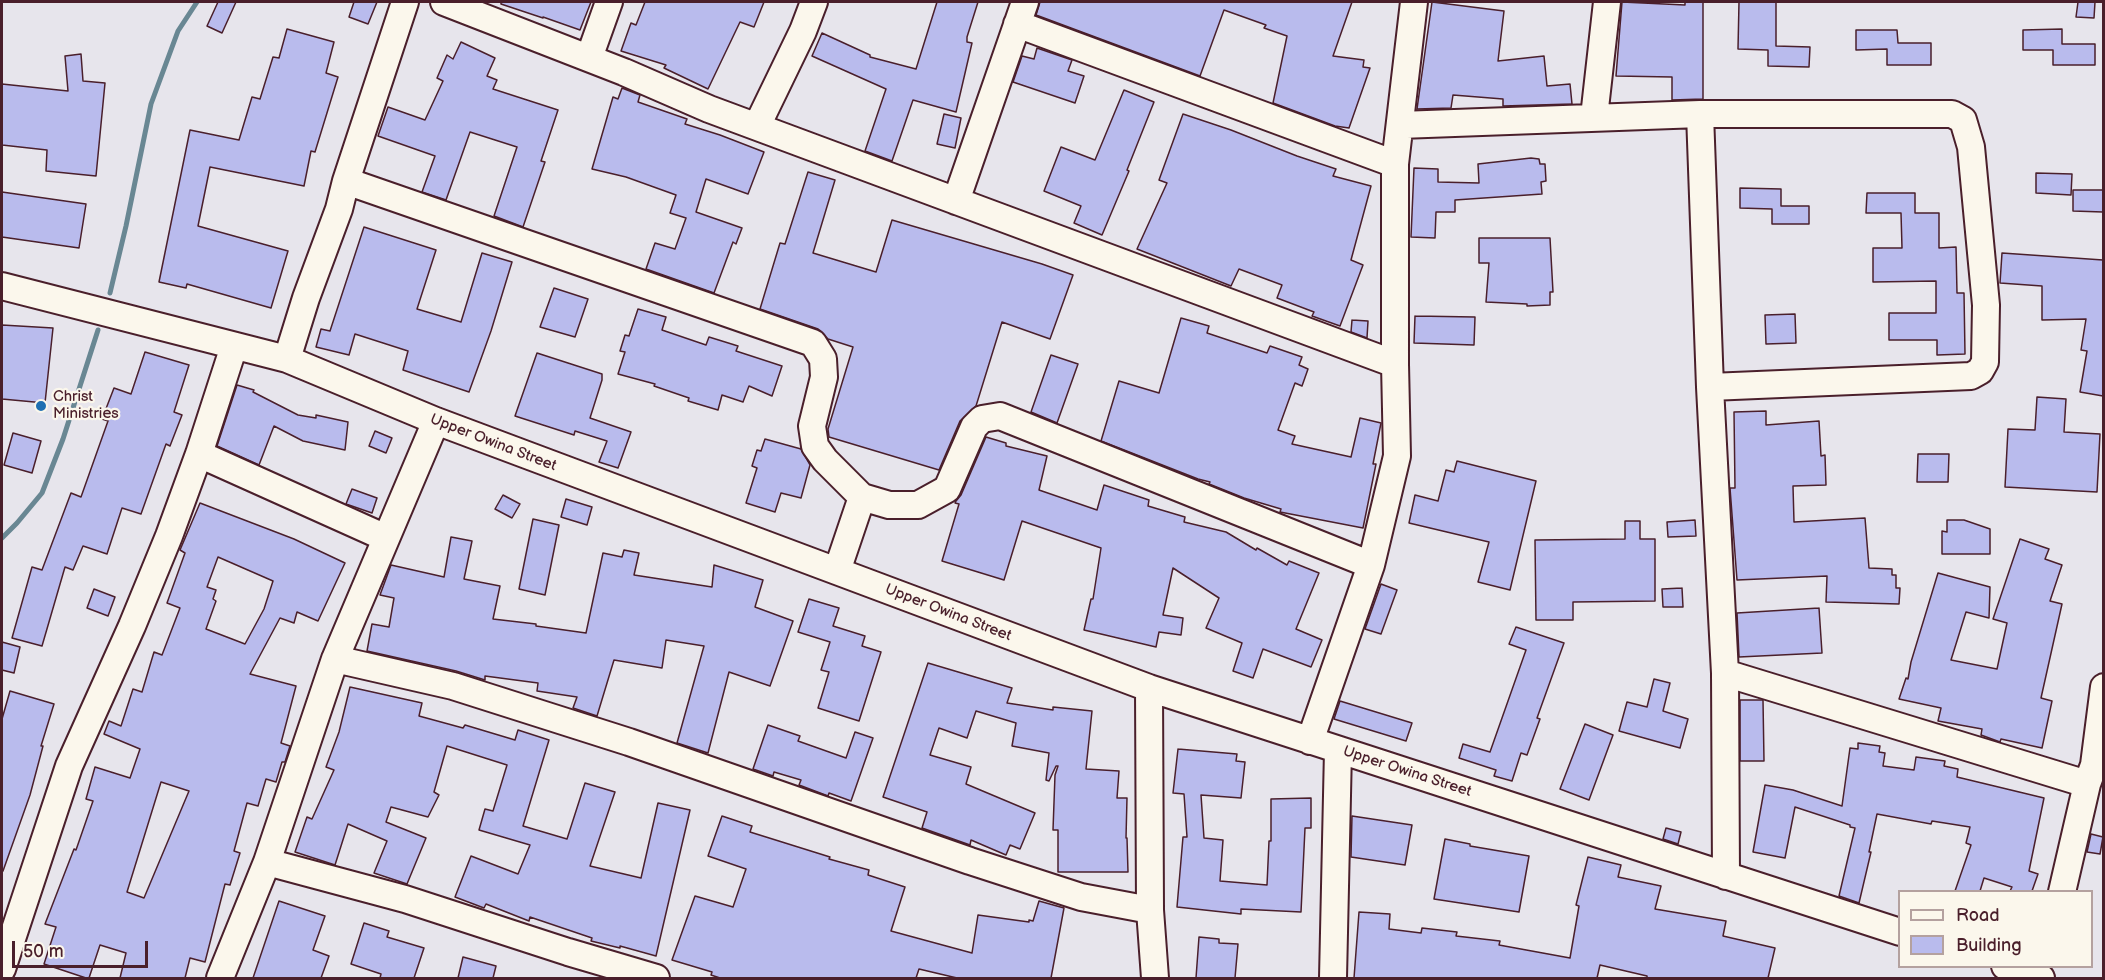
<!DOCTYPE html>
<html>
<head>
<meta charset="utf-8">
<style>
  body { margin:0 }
  #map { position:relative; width:2105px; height:980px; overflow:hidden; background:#e7e5ec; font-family:"Balsamiq Sans",sans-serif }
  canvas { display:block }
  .frame { position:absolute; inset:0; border:3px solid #4a1f2b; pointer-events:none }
  .legend { position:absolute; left:1898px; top:890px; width:195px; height:78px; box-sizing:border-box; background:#fbf7ec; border:2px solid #b4a19f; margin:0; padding:8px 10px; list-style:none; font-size:18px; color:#4a1f2b }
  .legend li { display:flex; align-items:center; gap:12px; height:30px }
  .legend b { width:30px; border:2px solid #b4a19f }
  .scale { position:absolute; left:12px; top:941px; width:136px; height:27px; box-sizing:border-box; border:3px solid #4a1f2b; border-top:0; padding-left:8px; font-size:18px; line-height:21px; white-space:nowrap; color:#4a1f2b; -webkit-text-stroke:4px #fbf7ec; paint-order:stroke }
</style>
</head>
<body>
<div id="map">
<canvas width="2105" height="980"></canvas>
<div class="frame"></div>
<ul class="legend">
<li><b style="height:8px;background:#fbf7ec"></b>Road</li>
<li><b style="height:16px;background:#b9bbed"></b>Building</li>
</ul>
<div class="scale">50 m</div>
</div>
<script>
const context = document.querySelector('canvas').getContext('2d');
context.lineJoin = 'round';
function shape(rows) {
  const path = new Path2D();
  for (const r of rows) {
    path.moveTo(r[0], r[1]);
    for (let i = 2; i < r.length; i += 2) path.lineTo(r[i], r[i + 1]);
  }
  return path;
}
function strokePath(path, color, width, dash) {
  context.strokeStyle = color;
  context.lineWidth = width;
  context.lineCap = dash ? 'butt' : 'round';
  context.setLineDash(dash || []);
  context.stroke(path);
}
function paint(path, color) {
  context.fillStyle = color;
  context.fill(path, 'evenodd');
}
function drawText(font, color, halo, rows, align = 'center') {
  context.font = font + ' "Balsamiq Sans",sans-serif';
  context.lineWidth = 4.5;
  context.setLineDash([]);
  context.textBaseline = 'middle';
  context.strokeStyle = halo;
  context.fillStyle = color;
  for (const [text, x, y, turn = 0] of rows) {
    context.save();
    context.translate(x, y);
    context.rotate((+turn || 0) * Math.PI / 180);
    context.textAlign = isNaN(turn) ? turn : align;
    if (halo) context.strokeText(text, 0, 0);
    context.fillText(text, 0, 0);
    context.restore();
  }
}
strokePath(shape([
  [110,293,126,226,151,104,178,31,197,2],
  [2,538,17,523,42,493,63,439,98,330]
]), '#698793', 5);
const building = shape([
  [218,2,236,2,222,33,207,26,218,2],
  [354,2,377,2,368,24,349,17,354,2],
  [501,2,591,2,580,30,543,17,543,18,501,4,501,2],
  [645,2,764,2,754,27,740,22,708,89,664,68,666,65,621,51,631,23,636,25,645,2],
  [937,2,978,2,967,37,967,42,972,43,956,112,913,100,892,161,865,151,886,89,812,56,822,33,870,55,870,57,916,69,937,2],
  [1040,2,1352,2,1333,56,1364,60,1363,67,1370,68,1349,128,1335,126,1273,103,1287,36,1264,28,1266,25,1224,10,1200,76,1036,15,1040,2],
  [1432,2,1504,11,1498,61,1544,56,1547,86,1570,84,1572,104,1503,106,1503,99,1453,95,1451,108,1417,109,1432,2],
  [1622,2,1685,5,1685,2,1703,2,1703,99,1672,100,1672,77,1616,76,1622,2],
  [1739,2,1776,2,1776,46,1810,47,1809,67,1768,66,1768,50,1738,49,1739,2],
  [2078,2,2095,2,2094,18,2076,17,2078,2],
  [287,29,334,42,326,73,338,77,315,152,311,151,304,186,210,167,198,226,288,251,271,308,187,284,186,288,159,282,190,130,239,140,252,97,260,99,273,57,279,58,287,29],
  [2062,29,2062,44,2095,44,2095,65,2053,65,2053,50,2023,50,2023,30,2062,29],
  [1856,30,1897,30,1898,43,1931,43,1931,65,1887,65,1887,49,1856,50,1856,30],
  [461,42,495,58,487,76,497,80,493,89,558,110,541,161,545,162,523,227,494,216,517,147,470,132,446,200,422,192,435,156,378,136,388,107,425,120,443,81,437,78,447,55,453,59,461,42],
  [1037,48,1072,60,1068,71,1084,76,1075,103,1013,82,1022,56,1034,59,1037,48],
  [81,54,83,81,105,83,96,176,46,171,47,150,2,145,2,84,68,91,65,56,81,54],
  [622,88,640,95,638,102,687,119,685,124,720,135,764,152,748,194,706,179,696,212,742,228,736,244,733,242,714,293,646,269,655,243,675,249,686,218,670,213,676,195,626,177,592,169,613,97,618,99,622,88],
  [1124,90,1154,102,1127,170,1129,171,1102,235,1074,223,1081,206,1044,191,1061,147,1095,160,1124,90],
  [944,114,961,118,955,148,937,144,944,114],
  [1183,114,1231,130,1297,156,1336,169,1333,176,1371,186,1351,260,1363,265,1340,326,1312,316,1314,312,1277,298,1282,285,1239,269,1231,286,1137,249,1167,183,1159,180,1183,114],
  [1531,158,1539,159,1540,164,1545,164,1546,181,1541,182,1542,194,1455,200,1455,212,1436,212,1435,238,1411,237,1414,168,1438,169,1438,182,1479,183,1478,164,1531,158],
  [808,172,835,180,813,253,876,272,892,220,1042,264,1073,275,1050,339,1002,322,976,406,960,421,939,470,829,437,828,429,853,347,828,339,818,329,760,309,780,243,785,244,808,172],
  [2036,173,2072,174,2071,195,2036,193,2036,173],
  [1740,188,1781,189,1781,206,1809,206,1809,224,1772,224,1772,209,1740,208,1740,188],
  [2073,190,2103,190,2103,212,2073,211,2073,190],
  [2,192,86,204,79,248,2,237,2,192],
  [1867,193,1915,193,1915,213,1939,213,1939,248,1956,247,1957,293,1964,293,1965,354,1937,355,1937,340,1889,340,1889,313,1936,313,1936,281,1873,282,1873,248,1902,248,1901,213,1866,213,1867,193],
  [364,227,436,250,417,309,461,322,482,253,512,262,491,331,469,392,403,370,408,351,355,334,349,355,316,347,321,329,330,331,364,227],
  [1479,238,1550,238,1553,292,1550,292,1550,305,1527,306,1527,304,1486,302,1489,263,1479,263,1479,238],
  [2002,253,2103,260,2103,396,2080,392,2087,351,2081,350,2086,319,2042,320,2042,286,2000,283,2002,253],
  [554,288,588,299,575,337,540,327,554,288],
  [638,309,666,317,662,330,706,345,709,337,738,346,736,351,782,366,772,396,749,386,743,402,722,395,718,410,688,401,689,398,654,386,655,384,618,374,625,352,620,351,625,335,629,336,638,309],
  [1795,314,1796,343,1766,344,1765,315,1795,314],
  [1415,316,1475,317,1474,345,1414,343,1415,316],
  [1181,318,1209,326,1207,333,1267,353,1270,346,1302,357,1299,365,1308,369,1302,386,1295,383,1278,430,1295,436,1292,444,1351,457,1360,418,1381,423,1373,464,1376,464,1363,528,1280,512,1281,509,1244,498,1209,484,1210,482,1198,479,1101,441,1119,381,1159,393,1181,318],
  [1352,320,1368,321,1367,338,1351,332,1352,320],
  [2,325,53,328,45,403,2,399,2,325],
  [145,352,189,365,174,412,182,415,170,446,166,444,141,514,122,508,107,554,83,546,73,570,65,567,42,646,12,638,32,567,42,570,71,493,81,497,108,421,102,419,114,388,131,394,145,352],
  [537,353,602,374,602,380,590,418,631,432,618,468,599,462,607,441,575,431,574,435,515,416,537,353],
  [1051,355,1078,364,1057,423,1031,412,1051,355],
  [237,385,254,390,253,392,298,415,316,418,316,415,348,422,345,450,303,441,274,426,259,465,217,446,237,385],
  [2037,397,2066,399,2064,432,2100,434,2097,492,2005,487,2008,429,2035,430,2037,397],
  [1766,411,1766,425,1819,421,1821,456,1825,455,1826,485,1793,486,1794,522,1865,518,1869,568,1892,569,1892,575,1896,575,1896,588,1900,588,1899,604,1826,602,1827,576,1737,580,1730,488,1735,488,1734,412,1766,411],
  [375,431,392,438,386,453,369,446,375,431],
  [13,433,41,441,32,473,4,465,13,433],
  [986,437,1006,443,1006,446,1047,456,1039,490,1097,510,1104,485,1149,500,1148,506,1185,517,1184,522,1226,532,1256,550,1257,548,1287,565,1289,561,1319,573,1296,629,1322,640,1311,667,1263,649,1253,678,1233,671,1242,643,1206,628,1219,598,1173,568,1163,615,1183,618,1181,635,1159,632,1156,647,1084,630,1091,599,1093,599,1101,548,1022,521,1004,580,942,561,959,504,955,503,956,501,961,495,986,437],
  [765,439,801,449,810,465,801,498,781,493,775,512,746,503,757,468,752,466,757,450,761,451,765,439],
  [1918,454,1949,454,1948,482,1917,482,1918,454],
  [1457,461,1536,481,1510,590,1478,582,1489,542,1409,523,1415,495,1438,501,1446,470,1454,472,1457,461],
  [352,489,377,498,372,513,346,504,352,489],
  [503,495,520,504,512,518,495,509,503,495],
  [566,499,592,507,587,525,561,517,566,499],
  [200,503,294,539,345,563,318,621,297,612,294,623,280,618,250,674,296,686,281,743,290,746,285,762,282,762,276,782,266,779,258,806,247,803,234,851,240,853,230,885,225,884,205,962,190,958,185,978,120,978,126,953,100,945,89,978,86,978,44,964,56,927,45,924,74,849,76,850,93,801,86,799,95,767,130,778,140,749,104,734,109,721,121,726,133,689,142,692,154,652,162,655,180,608,167,603,185,553,180,550,200,503],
  [218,557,273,581,264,609,245,644,206,629,216,601,213,599,216,590,207,587,218,557],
  [161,782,189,791,144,898,127,892,161,782],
  [533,519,559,525,545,595,519,589,533,519],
  [1695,520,1696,536,1668,537,1667,522,1695,520],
  [1947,520,1964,520,1990,529,1990,554,1942,554,1942,531,1947,532,1947,520],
  [1625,521,1640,521,1640,539,1655,539,1655,601,1573,602,1573,620,1536,620,1535,540,1625,539,1625,521],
  [451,537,472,541,464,579,500,586,493,619,536,624,536,626,586,633,603,553,622,557,624,550,639,553,634,575,712,587,714,565,763,580,755,607,793,621,770,686,729,672,708,753,677,743,704,646,666,640,662,668,614,660,597,716,573,708,577,697,537,691,538,683,485,676,485,680,456,671,367,651,372,624,389,627,394,598,380,595,391,565,444,577,451,537],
  [2020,539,2049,549,2045,559,2062,565,2050,601,2062,604,2041,698,2052,701,2042,748,2001,739,2000,742,1981,735,1982,729,1938,721,1941,708,1899,699,1906,678,1908,679,1911,662,1938,573,1990,587,1989,618,1966,612,1951,660,1997,669,2007,623,1993,619,2020,539],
  [1381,584,1397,590,1381,634,1365,629,1381,584],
  [1682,588,1683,607,1663,607,1662,589,1682,588],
  [94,589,115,597,108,616,87,608,94,589],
  [809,599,839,608,833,626,865,636,862,646,881,652,859,721,818,708,829,672,821,670,830,642,798,632,809,599],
  [1819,608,1822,653,1739,657,1737,613,1819,608],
  [1516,627,1564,643,1537,718,1540,719,1527,755,1521,753,1512,781,1494,776,1496,770,1459,758,1463,744,1490,752,1526,650,1509,644,1516,627],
  [2,642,20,647,14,673,2,670,2,642],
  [928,663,1012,688,1007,703,1053,710,1053,707,1092,711,1086,769,1119,771,1117,798,1127,798,1126,838,1127,838,1128,872,1058,872,1058,830,1053,830,1055,775,1058,766,1056,766,1049,781,1046,780,1049,753,1012,746,1016,723,976,711,967,738,939,728,930,755,971,767,966,784,1035,813,1020,849,1010,845,1006,855,971,840,970,845,922,828,927,812,883,797,928,663],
  [1654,679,1670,683,1663,711,1688,719,1680,748,1619,731,1627,702,1647,707,1654,679],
  [350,687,422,703,419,716,463,728,465,725,515,740,518,730,549,740,523,826,567,839,585,783,615,792,590,866,641,878,658,803,690,810,656,956,620,946,620,948,591,941,592,938,530,917,529,921,486,904,484,908,455,897,471,856,518,874,530,845,479,830,485,809,493,811,507,765,447,746,434,792,439,795,428,817,391,807,386,822,426,838,407,884,374,873,387,841,348,824,335,865,295,852,307,817,312,819,334,770,326,767,339,732,350,687],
  [10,691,54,704,41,746,43,746,30,795,3,871,2,871,2,719,10,691],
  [1740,700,1763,700,1764,761,1740,761,1740,700],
  [1340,701,1412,723,1406,741,1334,719,1340,701],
  [1585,724,1613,735,1589,800,1560,789,1585,724],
  [768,725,800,736,798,741,846,758,855,732,873,738,851,801,829,793,828,796,799,785,801,780,774,772,773,776,753,769,768,725],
  [1858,743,1880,746,1879,752,1885,753,1883,766,1914,770,1916,757,1945,761,1944,766,1958,769,1957,777,2044,798,2029,871,2038,874,2032,891,2010,891,2012,887,1984,878,1980,891,1955,891,1971,845,1966,843,1970,827,1932,821,1931,824,1877,814,1869,852,1871,852,1859,903,1839,896,1855,828,1850,827,1850,825,1795,807,1785,858,1753,852,1765,785,1793,790,1842,806,1850,748,1858,749,1858,743],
  [1178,749,1237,754,1236,761,1245,762,1241,798,1201,795,1204,838,1223,840,1220,881,1267,885,1269,841,1271,841,1271,799,1311,798,1311,828,1305,828,1301,912,1241,909,1241,914,1177,907,1183,837,1187,837,1184,794,1173,793,1178,749],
  [722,816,752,826,750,832,830,857,829,859,869,870,868,875,905,887,891,931,972,953,978,915,1029,922,1029,920,1033,921,1039,901,1064,908,1051,978,957,978,919,969,916,978,720,978,711,975,712,972,672,960,695,896,733,907,746,869,708,856,722,816],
  [1352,816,1412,825,1405,865,1351,857,1352,816],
  [1666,828,1681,832,1678,844,1663,839,1666,828],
  [2091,834,2103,837,2100,854,2087,852,2091,834],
  [1445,839,1470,844,1470,846,1529,856,1519,912,1434,899,1445,839],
  [1588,857,1621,865,1618,877,1661,886,1655,909,1726,921,1723,936,1775,948,1768,978,1647,978,1647,976,1600,965,1597,978,1354,978,1359,912,1390,914,1389,929,1421,933,1422,928,1457,932,1456,936,1500,941,1499,945,1570,958,1579,906,1576,905,1588,857],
  [279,901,325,916,313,950,329,956,321,978,253,978,279,901],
  [364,923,389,931,387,937,424,948,414,978,380,978,381,974,351,964,364,923],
  [1199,937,1219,939,1219,943,1238,944,1235,978,1196,978,1199,937],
  [463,957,496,966,493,978,458,978,463,957]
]);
paint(building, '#b9bbed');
strokePath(building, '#4a1f2b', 1.5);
const minor = shape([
  [444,2,624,72,709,109,1395,364],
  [1017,24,1395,164],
  [589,58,609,2],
  [1700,114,1710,387,1725,673,1726,876],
  [1594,117,1607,2],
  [1400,125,1700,114,1952,114,1963,120,1971,147,1986,305,1985,362,1980,371,1971,376,1710,387],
  [757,126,803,31,814,2],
  [346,181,813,343,823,359,824,377,812,426,815,446,825,460,862,497,889,505,918,505,947,489,974,427,982,419,1000,416,1371,565],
  [956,201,1025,2],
  [2,286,287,359,436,421,1149,688,1900,932],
  [287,359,306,298,339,209,346,181,405,2],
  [199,454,386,538],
  [837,571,862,497],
  [335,659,453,686,629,742,970,861,1081,897,1150,910],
  [1725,673,2087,784],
  [1149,688,1150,910,1155,978],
  [1310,741,1371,565,1397,456,1395,364,1395,164,1414,2],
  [267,862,405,899,568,952,656,978],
  [2062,892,2087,784,2094,765,2104,687],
  [2005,966,2041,978],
  [2,969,69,766,132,626,169,536,199,454,234,346],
  [220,978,267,862,335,659,436,421],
  [1333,978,1338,750]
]);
strokePath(minor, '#4a1f2b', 30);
strokePath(minor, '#fbf7ec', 26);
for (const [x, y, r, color] of [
  [41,406,6,"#1f6fb2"]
]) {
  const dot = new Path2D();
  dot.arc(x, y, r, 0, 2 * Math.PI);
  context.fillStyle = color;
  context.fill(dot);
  strokePath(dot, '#fbf7ec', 2);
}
drawText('15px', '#4a1f2b', '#fbf7ec', [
  ["Christ",53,397],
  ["Ministries",53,414]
], 'left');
drawText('15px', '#4a1f2b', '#fbf7ec', [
  ["Upper Owina Street",493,443,21],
  ["Upper Owina Street",948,613,21],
  ["Upper Owina Street",1407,772,18]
]);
</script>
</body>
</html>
